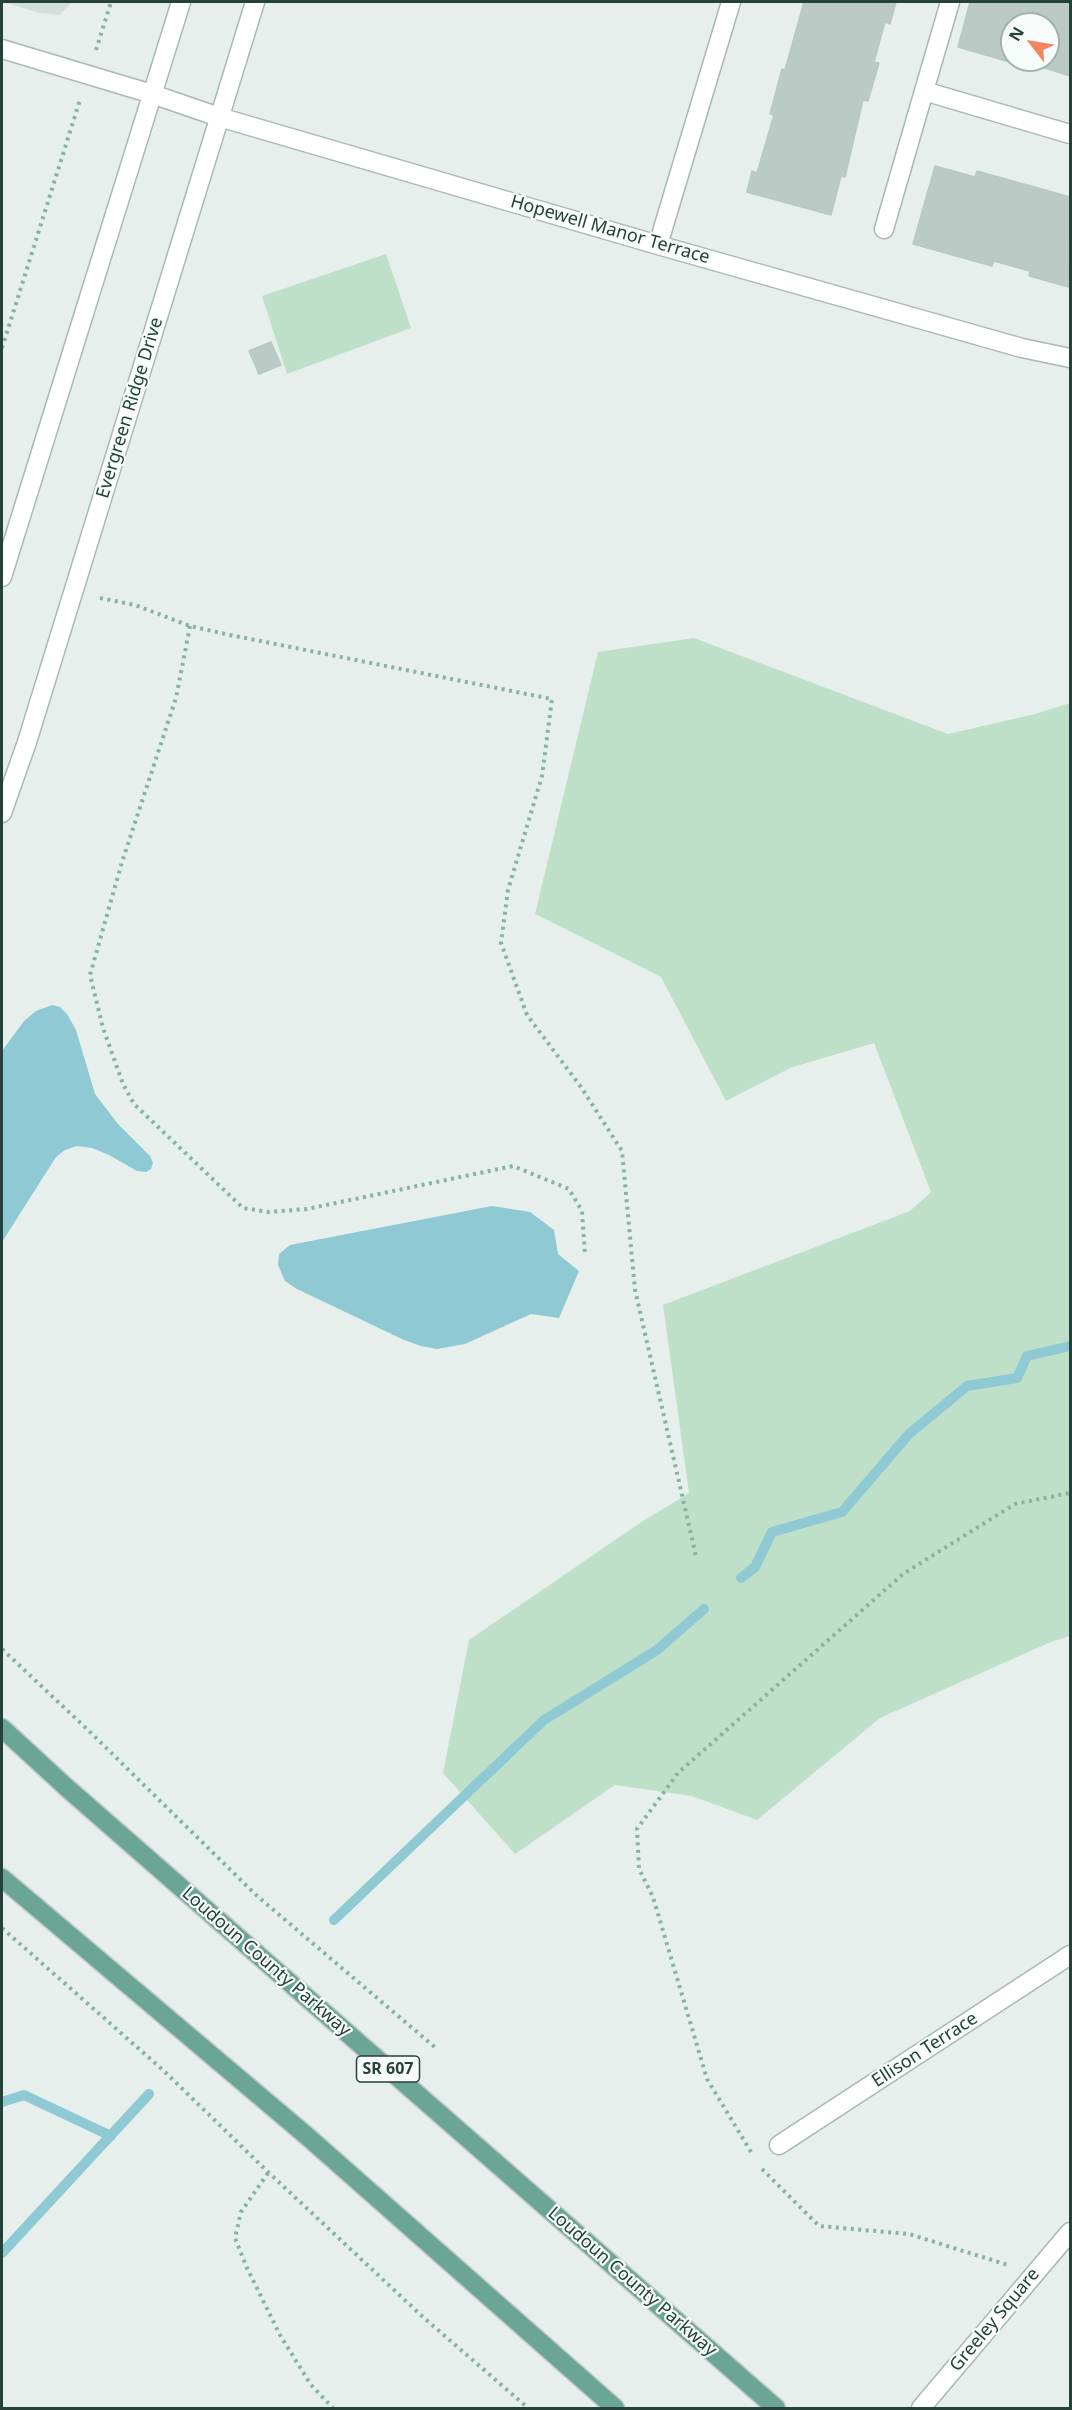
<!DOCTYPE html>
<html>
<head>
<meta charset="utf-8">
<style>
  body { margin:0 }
  #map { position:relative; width:1072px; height:2410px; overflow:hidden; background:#e6efeb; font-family:"Noto Sans",sans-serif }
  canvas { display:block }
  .frame { position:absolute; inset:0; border:3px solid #24423a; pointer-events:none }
  .north { position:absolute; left:1000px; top:12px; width:60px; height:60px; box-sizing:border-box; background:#f7fbf9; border:2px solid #a3b1ad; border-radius:50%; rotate:301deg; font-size:16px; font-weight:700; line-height:24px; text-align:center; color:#24423a }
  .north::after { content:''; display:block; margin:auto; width:21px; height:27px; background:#f4845f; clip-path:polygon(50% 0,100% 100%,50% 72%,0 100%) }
</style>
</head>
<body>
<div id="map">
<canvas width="1072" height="2410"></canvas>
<div class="frame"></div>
<div class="north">N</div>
</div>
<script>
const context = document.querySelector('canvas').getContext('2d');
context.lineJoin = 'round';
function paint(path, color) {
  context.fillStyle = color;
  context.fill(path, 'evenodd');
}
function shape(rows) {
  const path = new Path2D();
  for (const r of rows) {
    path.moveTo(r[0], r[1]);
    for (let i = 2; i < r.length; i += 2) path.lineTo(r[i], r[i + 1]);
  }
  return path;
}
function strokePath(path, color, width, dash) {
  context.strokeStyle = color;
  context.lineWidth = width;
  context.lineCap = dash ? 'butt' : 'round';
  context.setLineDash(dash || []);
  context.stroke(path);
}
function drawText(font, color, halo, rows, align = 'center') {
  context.font = font + ' "Noto Sans",sans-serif';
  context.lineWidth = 4.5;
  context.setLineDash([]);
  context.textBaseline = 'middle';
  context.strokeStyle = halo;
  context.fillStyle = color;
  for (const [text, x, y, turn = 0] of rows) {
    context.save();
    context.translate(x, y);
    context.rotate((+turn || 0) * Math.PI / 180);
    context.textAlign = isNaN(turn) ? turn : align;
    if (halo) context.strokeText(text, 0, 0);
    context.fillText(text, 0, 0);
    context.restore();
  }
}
paint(shape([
  [2,2,72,2,60,15,40,13]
]), '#d4dfda');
paint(shape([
  [386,254,411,328,287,374,262,296],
  [694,638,948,734,1035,714,1070,703,1070,1636,1053,1641,880,1718,757,1820,692,1796,615,1785,515,1854,443,1773,469,1640,640,1523,689,1493,663,1305,910,1211,931,1192,874,1043,790,1068,726,1101,661,977,535,914,598,652]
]), '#bfe0c8');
paint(shape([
  [52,1005,60,1007,67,1014,76,1030,95,1094,118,1124,150,1156,153,1163,151,1169,146,1172,137,1171,109,1155,92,1148,77,1146,65,1150,56,1157,2,1242,2,1051,24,1021,36,1011],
  [492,1206,530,1212,554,1230,558,1254,579,1271,559,1318,531,1314,465,1344,437,1349,421,1346,404,1340,297,1289,285,1281,278,1265,279,1254,290,1245]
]), '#8ec9d4');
strokePath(shape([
  [741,1578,755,1567,772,1532,842,1512,909,1434,967,1386,1017,1378,1027,1356,1070,1346],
  [334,1920,544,1720,657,1650,704,1609],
  [2,2102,24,2095,111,2136],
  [2,2253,149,2094]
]), '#8ec9d4', 10);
const building = shape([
  [804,2,896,2,890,24,885,22,874,62,879,63,868,101,863,100,845,177,841,176,831,215,747,192,752,171,757,173,774,115,770,114,782,69,785,70,804,2],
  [970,2,1070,2,1070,76,1039,66,1037,70,958,47,970,2],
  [1012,24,1048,24,1048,60,1012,60,1012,24],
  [935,166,975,177,977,171,1070,197,1069,287,1029,276,1030,271,994,261,992,266,913,244,935,166],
  [271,342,281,365,259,374,249,351,271,342]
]);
paint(building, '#bbcac4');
strokePath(building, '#b8c9c2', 1.5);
const minor = shape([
  [950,2,924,91,1070,134],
  [2,49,152,94,219,117,658,245,1022,348,1070,358],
  [884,229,924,91],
  [658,245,731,2],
  [2,577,181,2],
  [2,813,27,742,255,2],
  [779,2145,1070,1955],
  [921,2408,1070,2232]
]);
const major = shape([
  [2,1728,66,1787,776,2408],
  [2,1878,308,2137,615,2408]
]);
strokePath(minor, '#a8b8b2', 21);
strokePath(major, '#c2cac8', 21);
strokePath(shape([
  [96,50,111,2],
  [2,348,80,100],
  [100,598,135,605,190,626,230,635,552,699,542,776,508,890,501,943,527,1015,581,1087,622,1151,635,1290,696,1556],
  [190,626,176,698,122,862,90,975,103,1028,123,1084,134,1104,243,1208,269,1212,307,1209,513,1166,569,1189,582,1211,585,1255],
  [2,1649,88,1730,256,1895,437,2049],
  [2,1928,164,2071,268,2172,423,2317,528,2408],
  [751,2152,707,2079,653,1897,639,1869,637,1829,678,1773,903,1574,1015,1504,1070,1493],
  [762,2169,819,2226,909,2234,1008,2265],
  [268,2173,241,2212,235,2238,247,2268,280,2335,311,2385,333,2408]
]), '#86b3a5', 4, [3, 4.5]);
strokePath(minor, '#fff', 18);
strokePath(major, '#6aa596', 18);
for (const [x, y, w] of [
  [388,2069,63]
]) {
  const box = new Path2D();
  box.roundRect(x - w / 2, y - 13, w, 26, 4.5);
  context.fillStyle = '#f7fbf9';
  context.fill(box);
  strokePath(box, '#24423a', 1.5);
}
drawText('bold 16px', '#24423a', null, [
  ["SR 607",388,2069]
]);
drawText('18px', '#24423a', '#f7fbf9', [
  ["Hopewell Manor Terrace",610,230,16],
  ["Evergreen Ridge Drive",130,408,-73],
  ["Loudoun County Parkway",266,1962,41],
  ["Ellison Terrace",925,2050,-33],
  ["Loudoun County Parkway",632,2282,41],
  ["Greeley Square",995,2320,-50]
]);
</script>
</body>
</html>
